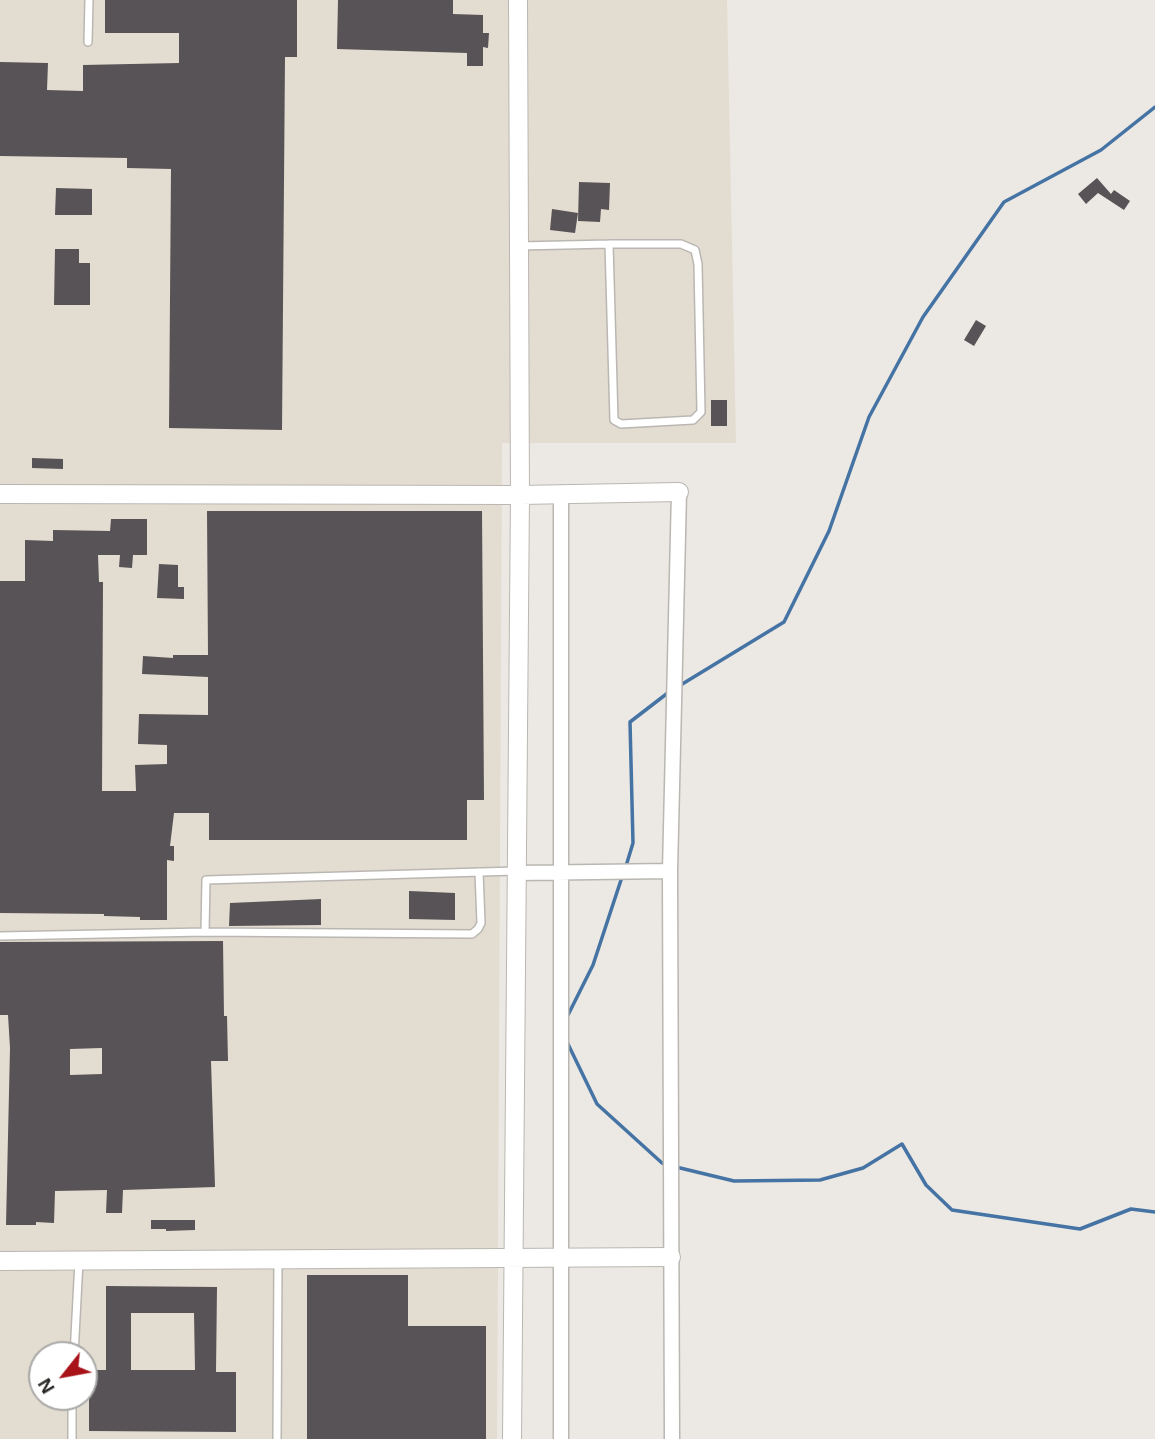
<!DOCTYPE html>
<html>
<head>
<meta charset="utf-8">
<style>
  body { margin:0 }
  #map { position:relative; width:1155px; height:1439px; overflow:hidden; background:#ece8e3; font-family:Arial,sans-serif }
  canvas { display:block }
  .north { position:absolute; left:28px; top:1341px; width:70px; height:70px; box-sizing:border-box; background:#fff; border:2px solid #a9a9a8; border-radius:50%; rotate:239deg; font-size:19px; font-weight:700; line-height:28px; text-align:center; color:#292725 }
  .north::after { content:''; display:block; margin:auto; width:24px; height:32px; background:#a8131a; clip-path:polygon(50% 0,100% 100%,50% 72%,0 100%) }
</style>
</head>
<body>
<div id="map">
<canvas width="1155" height="1439"></canvas>
<div class="north">N</div>
</div>
<script>
const context = document.querySelector('canvas').getContext('2d');
context.lineJoin = 'round';
function paint(path, color) {
  context.fillStyle = color;
  context.fill(path, 'evenodd');
}
function shape(rows) {
  const path = new Path2D();
  for (const r of rows) {
    path.moveTo(r[0], r[1]);
    for (let i = 2; i < r.length; i += 2) path.lineTo(r[i], r[i + 1]);
  }
  return path;
}
function strokePath(path, color, width, dash) {
  context.strokeStyle = color;
  context.lineWidth = width;
  context.lineCap = dash ? 'butt' : 'round';
  context.setLineDash(dash || []);
  context.stroke(path);
}
paint(shape([
  [0,0,727,0,736,443,502,443,497,1439,0,1439],
  [42,1355,84,1355,84,1397,42,1397]
]), '#e3dcd0');
strokePath(shape([
  [679,686,784,622,829,531,869,417,923,317,1004,202,1101,150,1155,107],
  [626,866,633,843,630,722,669,692],
  [566,1019,593,965,622,877],
  [567,1042,597,1104,662,1163,669,1165],
  [676,1167,734,1181,820,1180,863,1168,902,1144,926,1185,952,1210,1080,1229,1131,1209,1155,1212]
]), '#4473a4', 3.5);
paint(shape([
  [105,0,297,0,297,57,285,57,282,430,169,428,171,169,127,168,127,158,0,156,0,62,48,63,47,90,83,91,83,65,179,63,179,33,105,33],
  [338,0,453,0,453,14,483,15,483,33,489,33,488,48,483,47,483,66,467,66,467,53,337,49],
  [1097,178,1111,194,1114,190,1130,201,1124,210,1098,193,1086,204,1078,194],
  [579,182,610,183,609,210,601,209,600,222,578,221],
  [56,188,92,189,92,215,55,215],
  [552,209,578,213,575,233,550,230],
  [55,249,79,249,79,263,90,263,90,305,54,305],
  [976,320,986,326,974,346,964,340],
  [711,400,727,400,727,426,711,426],
  [32,458,63,459,63,469,32,468],
  [207,511,482,511,484,800,467,800,467,840,209,840,209,813,174,813,170,846,174,846,174,861,167,860,167,920,140,920,140,917,104,916,104,914,0,913,0,581,25,581,25,540,53,541,53,530,110,531,111,519,147,519,147,555,133,555,132,568,119,567,120,555,98,555,99,582,103,582,102,791,136,791,135,765,167,764,167,745,138,744,139,714,208,715,208,677,142,674,143,656,173,658,173,655,208,655],
  [159,564,178,565,178,587,184,587,184,599,157,598],
  [409,891,455,893,455,920,409,919],
  [321,899,321,925,229,926,230,903],
  [223,941,224,1016,227,1016,228,1061,211,1061,215,1187,123,1190,122,1213,106,1213,107,1190,55,1191,54,1223,36,1222,36,1225,6,1225,10,1048,8,1015,0,1015,0,942],
  [102,1048,102,1074,70,1075,70,1049],
  [151,1220,195,1220,195,1230,166,1231,166,1229,151,1229],
  [307,1275,408,1275,408,1326,486,1326,486,1439,307,1439],
  [106,1286,217,1287,216,1372,236,1372,236,1432,89,1431,89,1370,106,1370],
  [131,1313,194,1313,195,1370,131,1370]
]), '#585356');
const service = shape([
  [88,42,89,0],
  [519,246,609,244,681,244,695,250,698,264,701,412,693,420,621,424,614,420,609,244],
  [205,932,206,880,516,871],
  [0,936,205,932,472,934,478,929,481,923,479,872],
  [74,1355,79,1261],
  [72,1439,72,1397],
  [277,1439,278,1260]
]);
const minor = shape([
  [517,873,670,871],
  [561,1439,561,493],
  [672,1439,670,871,679,492]
]);
const tertiary = shape([
  [0,494,520,495,679,492],
  [0,1261,671,1257],
  [512,1439,520,495,518,0]
]);
strokePath(service, '#bab7b2', 10);
strokePath(minor, '#bab7b2', 17);
strokePath(tertiary, '#bab7b2', 20);
strokePath(service, '#fff', 7);
strokePath(minor, '#fff', 14);
strokePath(tertiary, '#fff', 18);
</script>
</body>
</html>
